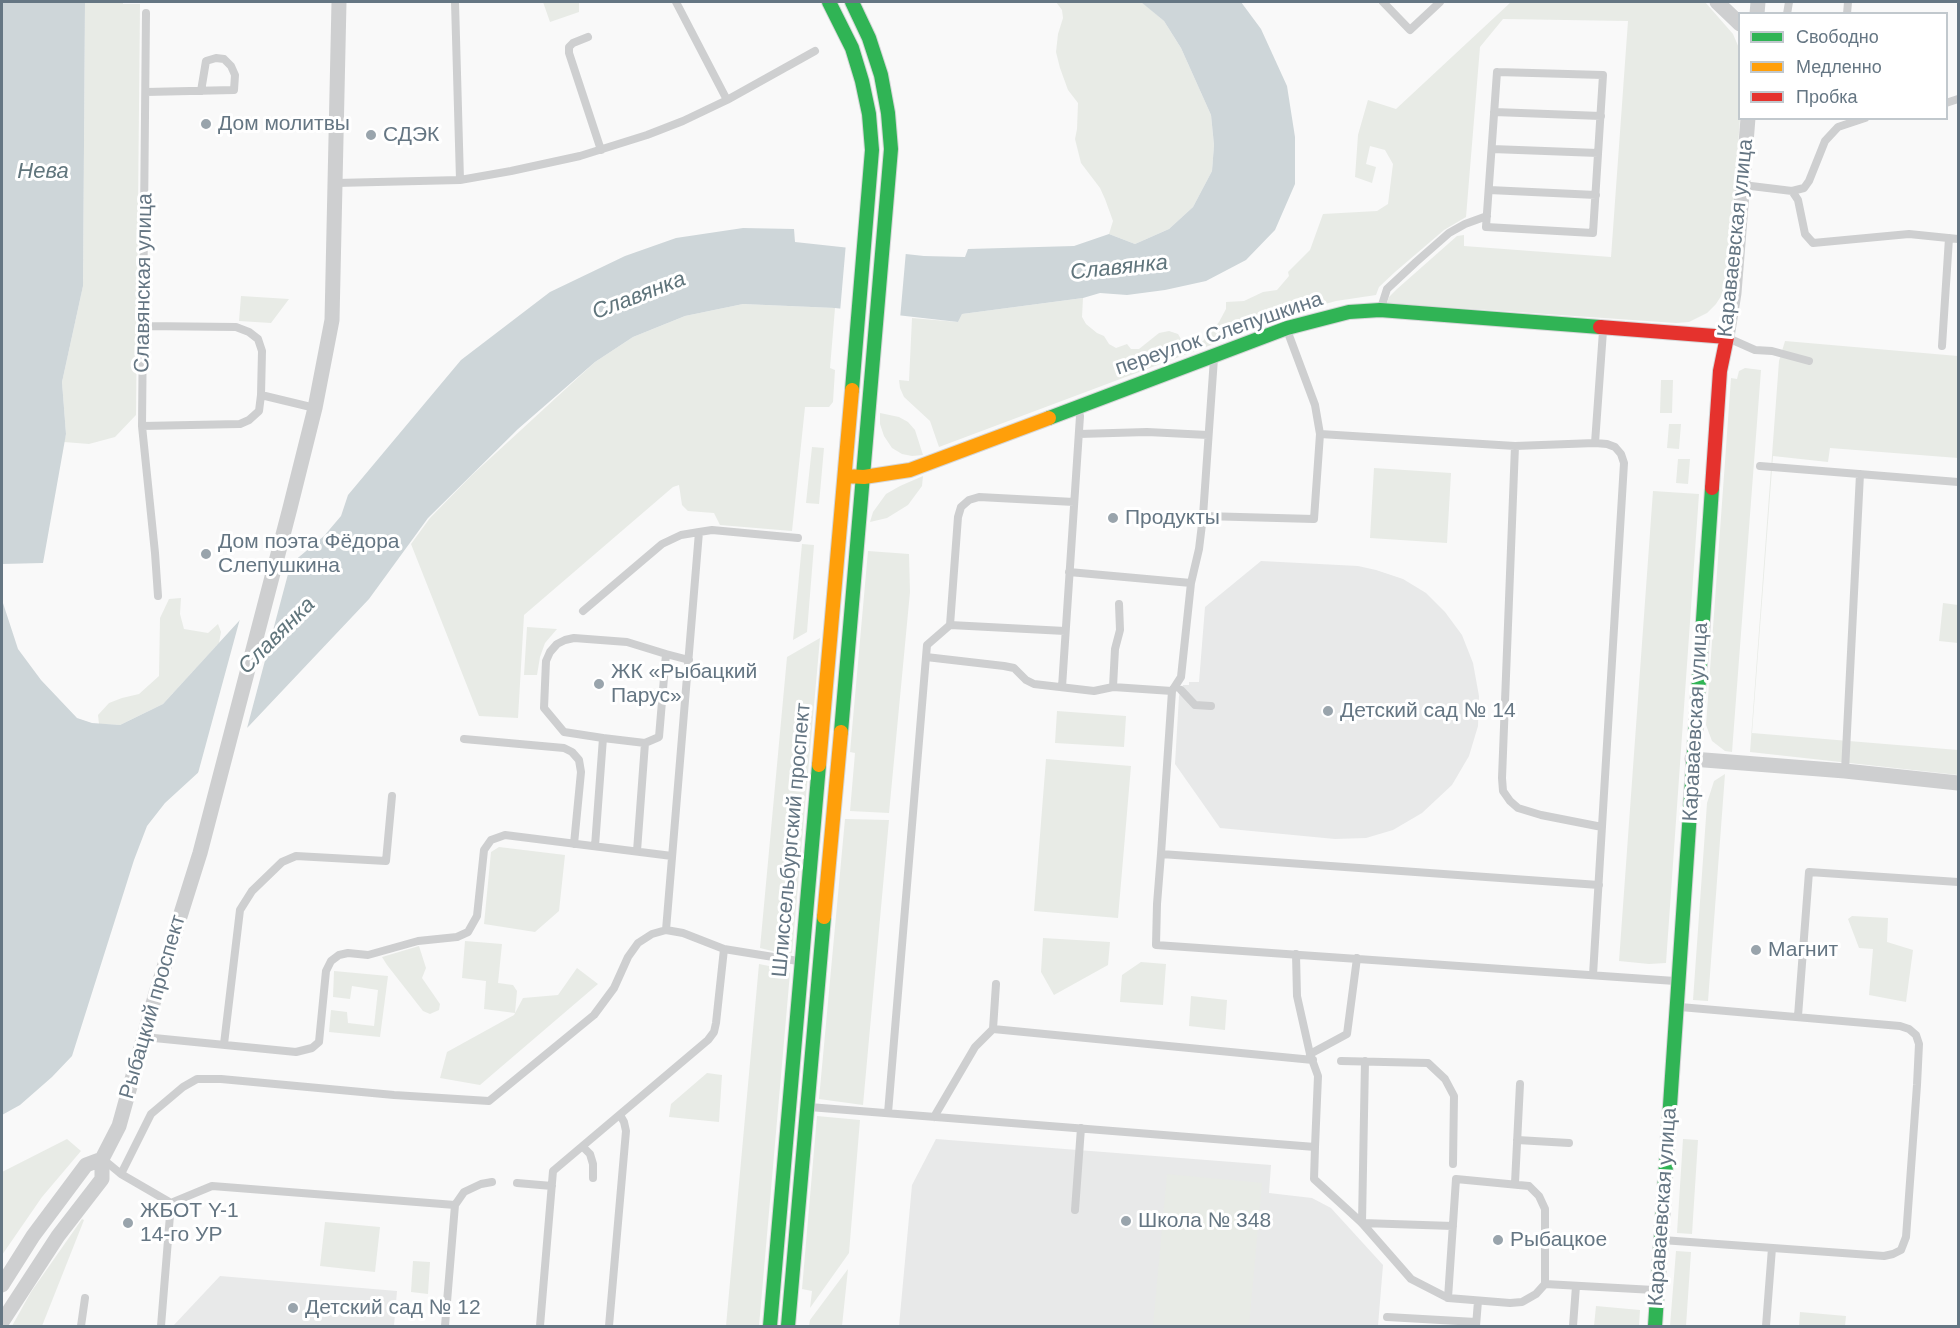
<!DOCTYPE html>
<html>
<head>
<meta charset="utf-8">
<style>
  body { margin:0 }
  #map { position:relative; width:1960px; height:1328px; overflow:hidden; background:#f9f9f9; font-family:Helvetica,sans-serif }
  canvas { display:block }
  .frame { position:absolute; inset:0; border:3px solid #657683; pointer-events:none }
  .legend { position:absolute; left:1738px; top:12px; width:210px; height:108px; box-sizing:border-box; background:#fff; border:2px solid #c1c8cd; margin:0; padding:8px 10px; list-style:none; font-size:18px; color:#657683 }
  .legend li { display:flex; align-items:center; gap:12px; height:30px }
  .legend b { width:30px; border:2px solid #c1c8cd }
</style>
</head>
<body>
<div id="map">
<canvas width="1960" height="1328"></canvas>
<div class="frame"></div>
<ul class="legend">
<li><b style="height:8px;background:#30b455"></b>Свободно</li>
<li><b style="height:8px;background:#ff9f0a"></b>Медленно</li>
<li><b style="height:8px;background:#e5322d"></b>Пробка</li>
</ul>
</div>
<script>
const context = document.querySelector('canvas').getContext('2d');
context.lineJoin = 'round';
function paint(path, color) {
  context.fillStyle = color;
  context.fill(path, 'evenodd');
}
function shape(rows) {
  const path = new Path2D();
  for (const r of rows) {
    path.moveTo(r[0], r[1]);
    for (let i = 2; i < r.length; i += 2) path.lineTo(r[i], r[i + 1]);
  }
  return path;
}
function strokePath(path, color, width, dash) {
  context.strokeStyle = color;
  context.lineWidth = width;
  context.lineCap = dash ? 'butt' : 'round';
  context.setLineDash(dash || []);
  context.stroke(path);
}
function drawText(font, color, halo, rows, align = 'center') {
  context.font = font + ' Helvetica,sans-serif';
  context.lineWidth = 6;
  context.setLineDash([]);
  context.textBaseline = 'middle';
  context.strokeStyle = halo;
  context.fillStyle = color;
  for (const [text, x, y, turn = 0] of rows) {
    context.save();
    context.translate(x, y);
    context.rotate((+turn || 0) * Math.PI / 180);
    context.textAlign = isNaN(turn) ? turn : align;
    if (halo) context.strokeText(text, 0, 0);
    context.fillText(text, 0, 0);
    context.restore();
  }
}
paint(shape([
  [1261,561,1358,566,1376,570,1403,579,1426,593,1445,612,1462,635,1473,663,1479,696,1478,726,1469,756,1452,785,1422,813,1393,830,1366,838,1335,839,1220,828,1175,764,1179,696,1183,685,1189,685,1189,682,1199,682,1205,607],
  [936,1139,1271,1165,1269,1193,1312,1198,1331,1208,1383,1265,1378,1326,899,1326,912,1185],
  [220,1276,397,1291,394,1326,173,1326]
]), '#e8e9e9');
paint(shape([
  [85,2,123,2,123,4,140,4,136,415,115,437,89,444,64,442,66,434,62,382,83,286],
  [543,2,579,2,579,12,550,22],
  [1056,2,1143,3,1164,21,1181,48,1211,115,1214,145,1212,171,1193,207,1169,229,1135,244,1109,234,1113,221,1105,199,1100,188,1081,163,1075,139,1077,129,1078,103,1068,90,1060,68,1056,52,1058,34,1063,18,1062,10],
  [1511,2,1705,2,1733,34,1739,48,1740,119,1733,212,1727,280,1723,293,1716,304,1707,313,1689,322,1676,323,1387,303,1389,297,1397,289,1457,236,1464,235,1464,246,1611,257,1628,21,1503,19,1480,47,1466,217,1444,230,1395,272,1379,287,1376,295,1336,301,1307,309,939,447,930,421,904,397,900,388,899,380,909,381,912,318,958,322,962,314,1083,298,1082,317,1086,324,1097,333,1104,336,1109,344,1116,348,1127,344,1131,349,1139,349,1159,333,1169,331,1178,334,1182,341,1194,343,1203,341,1219,322,1226,309,1226,302,1244,301,1263,292,1277,290,1289,276,1288,272,1310,250,1323,214,1377,211,1388,204,1393,164,1385,150,1370,146,1366,164,1376,167,1372,183,1355,177,1358,135,1368,100,1396,109],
  [241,296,289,299,271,323,239,321],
  [743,304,835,308,830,368,835,370,833,402,829,407,805,407,792,531,720,525,714,513,688,511,682,505,679,485,673,487,524,615,518,718,479,716,411,544,430,518,472,475,595,362,633,337,685,316],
  [1785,341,1958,356,1958,458,1830,448,1828,462,1773,456,1752,733,1958,750,1958,775,1750,752,1779,361],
  [1745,368,1761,370,1732,752,1725,751,1712,741,1706,725,1731,378,1737,379,1739,371],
  [1661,380,1673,380,1672,413,1660,413],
  [880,413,899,417,908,422,915,430,923,455,912,456,902,454,892,448,884,436,880,424],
  [1669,424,1681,424,1679,449,1667,448],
  [812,447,824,448,819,504,806,503],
  [1678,459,1690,459,1688,484,1676,483],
  [1374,468,1451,473,1447,543,1370,538],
  [923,476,922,486,908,505,887,518,870,522,873,512,886,494,900,486],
  [1653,491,1699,494,1666,963,1649,964,1619,961],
  [802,544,814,545,807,632,793,640],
  [868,551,909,554,910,592,889,813,850,811,855,753,850,752],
  [181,598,180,614,184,629,208,633,218,624,221,632,219,643,163,704,120,725,99,724,98,715,109,703,122,698,139,694,159,676,160,618,169,599],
  [1943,603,1958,605,1958,643,1939,641],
  [527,627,557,629,545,643,540,657,537,675,524,675],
  [820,638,792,953,784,954,760,948,787,657],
  [1057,711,1126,716,1124,747,1055,743],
  [1046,759,1131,766,1118,918,1034,911],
  [1725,774,1708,1001,1693,1000,1707,803,1714,781],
  [845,819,889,820,863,1105,819,1099],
  [499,847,565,855,559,911,535,932,484,924,491,852],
  [1852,916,1888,918,1887,942,1913,950,1906,1002,1869,995,1873,949,1859,948,1848,919],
  [1043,938,1110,942,1108,965,1054,995,1041,972],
  [465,941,502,944,498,983,513,985,517,991,515,1013,484,1009,486,981,462,978],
  [419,946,426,968,422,978,440,1004,439,1010,430,1014,423,1011,387,965,382,957],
  [1141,962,1166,964,1163,1005,1120,1002,1122,975],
  [759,964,784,969,790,973,759,1326,726,1326],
  [577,968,598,984,480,1085,440,1078,447,1052,514,1015,523,998,558,995],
  [334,971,388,976,380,1037,329,1032,331,1010,347,1012,348,1023,374,1026,378,990,352,986,350,999,333,997],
  [1191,996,1227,1000,1225,1030,1189,1026],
  [707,1073,722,1075,719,1122,669,1117,671,1104],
  [817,1116,860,1120,849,1253,810,1308,812,1291,802,1289],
  [67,1139,81,1151,42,1197,2,1255,2,1172],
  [1683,1139,1698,1140,1692,1234,1677,1233],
  [1167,1174,1262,1183,1249,1326,1153,1326],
  [82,1219,84,1220,42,1326,12,1326,31,1292],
  [325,1222,380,1227,375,1272,320,1266],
  [1676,1251,1691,1252,1686,1326,1670,1326],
  [413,1261,430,1262,428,1294,411,1292],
  [848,1269,842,1326,809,1326,810,1320],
  [1596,1306,1640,1310,1639,1326,1594,1326],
  [1800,1312,1846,1316,1845,1326,1799,1326]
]), '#e8ebe6');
paint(shape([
  [2,2,85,2,83,286,62,382,66,434,43,563,2,564],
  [1141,2,1241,2,1261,29,1287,86,1295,137,1295,184,1275,230,1246,260,1206,281,1165,290,1127,295,1100,293,1083,298,962,314,958,322,835,308,743,304,685,316,633,337,595,362,518,429,428,518,369,599,249,726,165,803,147,826,134,860,72,1056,52,1077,20,1105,2,1115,2,600,18,649,41,680,77,718,92,723,120,725,163,704,293,562,324,536,341,516,348,495,461,360,550,292,625,256,676,238,743,228,794,229,795,242,924,256,965,257,968,249,1074,246,1109,234,1135,244,1169,229,1193,207,1212,171,1214,145,1211,115,1181,48,1164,21]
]), '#ced6d9');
paint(shape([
  [846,243,906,251,900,319,840,312],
  [292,559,246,732,197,777,241,615]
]), '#f9f9f9');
const fast = shape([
  [829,2,852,48,862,81,869,114,872,150,852,390],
  [1049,418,1287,328,1349,312,1380,310,1600,327],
  [841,732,891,149,888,113,881,75,869,38,852,2],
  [770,1326,819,765],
  [788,1326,824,917],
  [1655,1326,1712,488]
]);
const slow = shape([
  [846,476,864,477,910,470,1049,418],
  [819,765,852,390],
  [824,917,841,732]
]);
const jam = shape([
  [1600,327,1727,337,1720,371,1712,488]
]);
strokePath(fast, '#d5d6d7', 16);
strokePath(slow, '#d5d6d7', 16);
strokePath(jam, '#d5d6d7', 16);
strokePath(shape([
  [455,2,460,180],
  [676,2,727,100],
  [1383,2,1410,30,1440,2],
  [146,13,142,426,155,553,158,596],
  [1787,14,1789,2],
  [1847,14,1848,2],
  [588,37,573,43,569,47,569,53,601,150],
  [1497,72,1603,75,1593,233,1486,227,1497,72],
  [146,92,234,90,235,75,231,66,224,59,216,58,206,61,201,91],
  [1946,103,1958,99],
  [1494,112,1601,116],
  [1492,149,1598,153],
  [336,183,460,180,511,171,580,156,647,135,683,121,727,100,815,51],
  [1743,185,1792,191,1804,188,1809,181,1825,141,1838,127,1865,118],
  [1489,190,1596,195],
  [1792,191,1798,200,1805,234,1813,243,1909,234,1958,239],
  [1381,308,1387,289,1416,262,1449,233,1465,224,1487,216],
  [1728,338,1755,350,1772,351,1809,361],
  [1942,346,1949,238],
  [261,395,315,408],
  [142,426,240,424,249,420,259,411,261,395,262,351,258,339,249,332,236,327,143,326],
  [1079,434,1147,432,1208,435],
  [1320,434,1515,446,1595,443,1607,444,1615,447,1621,454,1624,463,1593,975],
  [1595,443,1603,331],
  [1515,446,1502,778,1503,791,1510,801,1518,808,1541,815,1602,827],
  [1760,466,1958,482],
  [1203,516,1314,519,1320,434,1315,405,1287,330],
  [1069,572,1191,583,1181,677,1172,691,1161,854,1599,885],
  [1191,583,1199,549,1203,516,1214,358],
  [583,611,662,544,681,535,699,532],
  [1065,631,950,625,958,517,961,507,969,500,979,497,1074,502],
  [666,654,689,660],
  [926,657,1004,666,1014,668,1026,680,1034,684,1094,691,1113,687,1172,691],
  [1062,687,1080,416,1078,409],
  [1113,687,1115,649,1120,630,1119,604],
  [1181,690,1195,705,1211,706],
  [603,738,564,732,544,708,546,661,550,652,557,644,565,640,574,638,627,642,666,654,659,737,645,743],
  [464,739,564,748,572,752,579,760,581,772,574,844],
  [1845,771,1860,474],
  [595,846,603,738,645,743,637,851],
  [1161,854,1157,904,1156,945,1675,981],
  [666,930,699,532,712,530,798,538],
  [1296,954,1297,996,1310,1054,1318,1076,1315,1147],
  [1798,1016,1809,872,1958,882],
  [993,1029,1313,1060],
  [144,1037,296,1052,312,1048,319,1042,326,971,331,961,339,955,348,953,368,955,418,941,457,937,468,932,477,916,484,850,491,840,505,835,672,856],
  [224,1044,240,910,252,891,282,862,296,856,386,861,392,796],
  [1310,1054,1347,1034,1357,958],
  [1341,1061,1428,1063,1445,1079,1454,1096,1453,1164],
  [1365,1061,1362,1223,1453,1226],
  [809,1107,1315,1147,1314,1179,1362,1223,1411,1279,1448,1298,1510,1303,1522,1302,1536,1294,1545,1284,1545,1209,1539,1196,1529,1186,1456,1179,1448,1298],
  [888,1113,927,645,950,625],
  [934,1117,975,1047,993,1029,996,984],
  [1517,1140,1569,1143],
  [583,1147,590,1154,593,1164,593,1178],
  [104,1160,121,1174,171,1203,212,1186,455,1205],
  [121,1174,151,1114,183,1087,197,1079,221,1079,394,1095,489,1101,594,1015,614,988,628,957,638,943,652,934,666,930,683,933,724,949,798,961],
  [517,1183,552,1186],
  [1515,1183,1520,1084],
  [1075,1210,1081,1128],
  [1662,1240,1884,1256,1893,1254,1901,1250,1906,1237,1917,1085,1919,1044,1916,1035,1909,1029,1900,1026,1680,1007],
  [1545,1284,1654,1290],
  [1387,1317,1476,1322],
  [81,1326,85,1298],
  [161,1326,171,1203],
  [445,1326,455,1205,464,1192,481,1184,492,1182],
  [540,1326,553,1171,708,1040,714,1032,716,1023,724,949],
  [609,1326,626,1131,624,1122,620,1115],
  [1476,1326,1478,1301],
  [1573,1326,1576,1286],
  [1766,1326,1772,1248]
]), '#cecfd0', 8);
strokePath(shape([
  [1717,2,1740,24],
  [1757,14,1758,2],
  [1727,337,1734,293,1748,118],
  [1692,759,1845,771,1958,783],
  [2,1285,33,1236,86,1165,102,1159],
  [2,1322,58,1236,102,1179,102,1159,119,1126,156,993,200,853,290,508,315,408,332,320,339,2]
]), '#cecfd0', 15);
strokePath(fast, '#30b455', 14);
strokePath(slow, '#ff9f0a', 14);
strokePath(jam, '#e5322d', 14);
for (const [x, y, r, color] of [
  [206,124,6,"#99a4ac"],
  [371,135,6,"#99a4ac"],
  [1113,518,6,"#99a4ac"],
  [206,554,6,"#99a4ac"],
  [599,684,6,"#99a4ac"],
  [1328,711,6,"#99a4ac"],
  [1756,950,6,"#99a4ac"],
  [1126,1221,6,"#99a4ac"],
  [128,1223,6,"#99a4ac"],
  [1498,1240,6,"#99a4ac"],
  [293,1308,6,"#99a4ac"]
]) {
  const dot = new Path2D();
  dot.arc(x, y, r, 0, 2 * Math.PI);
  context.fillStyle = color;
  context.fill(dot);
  strokePath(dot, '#fff', 2);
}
drawText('21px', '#657683', '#fff', [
  ["Дом молитвы",218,124],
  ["СДЭК",383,135],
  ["Продукты",1125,518],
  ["Дом поэта Фёдора",218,542],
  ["Слепушкина",218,566],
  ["ЖК «Рыбацкий",611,672],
  ["Парус»",611,696],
  ["Детский сад № 14",1340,711],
  ["Магнит",1768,950],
  ["ЖБОТ Y-1",140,1211],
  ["14-го УР",140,1235],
  ["Школа № 348",1138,1221],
  ["Рыбацкое",1510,1240],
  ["Детский сад № 12",305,1308]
], 'left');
drawText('21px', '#657683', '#fff', [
  ["Караваевская улица",1736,238,-84],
  ["Славянская улица",144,283,-89],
  ["переулок Слепушкина",1219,334,-19],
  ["Караваевская улица",1696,722,-87],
  ["Шлиссельбургский проспект",792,840,-85],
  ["Рыбацкий проспект",153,1007,-74],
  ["Караваевская улица",1663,1207,-86]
]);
drawText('italic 22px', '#60757c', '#fff', [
  ["Нева",43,172],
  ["Славянка",1119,268,-6],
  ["Славянка",639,296,-21],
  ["Славянка",277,636,-45]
]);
</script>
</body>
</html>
